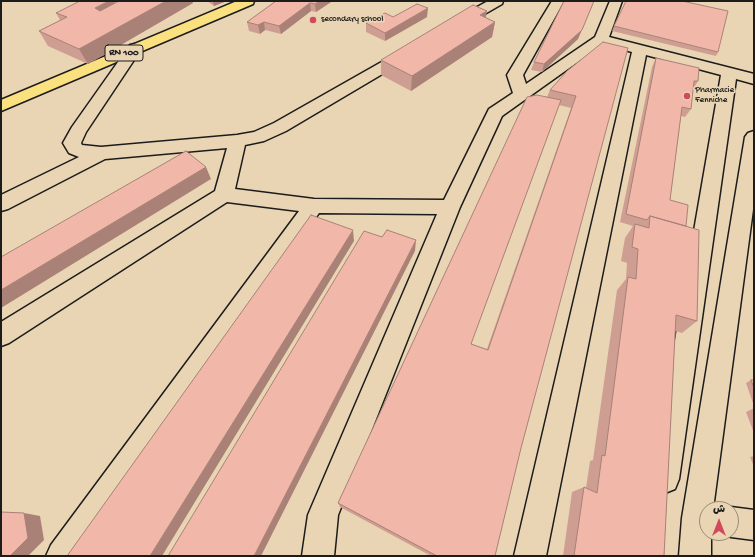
<!DOCTYPE html>
<html>
<head>
<meta charset="utf-8">
<style>
  body { margin:0 }
  #map { position:relative; width:755px; height:557px; overflow:hidden; background:#e9d5b3; font-family:"Gochi Hand","Playpen Sans Arabic",sans-serif }
  canvas { display:block }
  .frame { position:absolute; inset:0; border:2px solid #1c1c1c; pointer-events:none }
  .north { position:absolute; left:699px; top:501px; width:40px; height:40px; box-sizing:border-box; background:#e9d5b3; border:1px solid #978b77; border-radius:50%; rotate:0deg; font-size:11px; font-weight:700; line-height:16px; text-align:center; color:#1c1c1c }
  .north::after { content:''; display:block; margin:auto; width:14px; height:18px; background:#d1495b; clip-path:polygon(50% 0,100% 100%,50% 72%,0 100%) }
</style>
</head>
<body>
<div id="map">
<canvas width="755" height="557"></canvas>
<div class="frame"></div>
<div class="north">ش</div>
</div>
<script>
const context = document.querySelector('canvas').getContext('2d');
context.lineJoin = 'round';
function shape(rows) {
  const path = new Path2D();
  for (const r of rows) {
    path.moveTo(r[0], r[1]);
    for (let i = 2; i < r.length; i += 2) path.lineTo(r[i], r[i + 1]);
  }
  return path;
}
function strokePath(path, color, width, dash) {
  context.strokeStyle = color;
  context.lineWidth = width;
  context.lineCap = dash ? 'butt' : 'round';
  context.setLineDash(dash || []);
  context.stroke(path);
}
function paint(path, color) {
  context.fillStyle = color;
  context.fill(path, 'evenodd');
}
function drawText(font, color, halo, rows, align = 'center') {
  context.font = font + ' "Gochi Hand",sans-serif';
  context.lineWidth = 3.5;
  context.setLineDash([]);
  context.textBaseline = 'middle';
  context.strokeStyle = halo;
  context.fillStyle = color;
  for (const [text, x, y, turn = 0] of rows) {
    context.save();
    context.translate(x, y);
    context.rotate((+turn || 0) * Math.PI / 180);
    context.textAlign = isNaN(turn) ? turn : align;
    if (halo) context.strokeText(text, 0, 0);
    context.fillText(text, 0, 0);
    context.restore();
  }
}
const minor = shape([
  [488,1,503,1,502,4,462,27,457,28,452,27,450,24,452,21,488,1],
  [552,1,564,1,523,75,526,84,595,37,610,1,622,1,609,37,754,74,754,84,736,79,679,479,675,489,665,493,655,489,651,479,721,75,646,55,546,556,514,556,632,52,603,44,502,116,460,207,338,515,334,556,302,556,308,515,437,214,319,213,81,556,46,556,51,545,299,211,227,202,9,343,1,346,1,322,215,191,227,148,105,159,8,209,1,211,1,195,79,157,69,153,63,143,72,127,130,45,135,44,140,45,142,48,86,132,81,143,82,145,101,147,237,135,254,132,274,123,401,51,406,50,411,51,413,54,411,57,286,131,264,141,245,145,235,189,314,199,444,200,487,113,489,109,513,93,507,75,552,1],
  [754,131,754,202,713,509,707,509,707,533,711,533,711,556,679,556,682,518,745,137,748,133,754,131],
  [731,507,754,510,754,540,731,537,721,533,731,533,731,509,726,509,731,507]
]);
const major = shape([
  [237,1,254,1,253,4,1,111,1,100,237,1]
]);
strokePath(minor, '#1c1c1c', 3);
strokePath(major, '#1c1c1c', 3);
paint(minor, '#e9d5b3');
paint(major, '#fbe080');
paint(shape([
  [114,1,115,3,193,3,88,64,48,46,39,31,60,20,56,13],
  [207,1,227,1,214,6],
  [276,1,331,2,316,12,311,11,281,34,265,30,260,34,249,31,247,22],
  [594,1,578,39,542,72,531,70,534,62],
  [393,17,427,17,385,41,366,32,366,23],
  [486,18,495,22,492,37,411,91,381,75,381,60],
  [614,26,718,52,716,56,612,31],
  [603,42,521,448,495,556,431,556,340,507,338,503,547,97,550,90],
  [559,105,571,108,487,349,471,344],
  [656,58,698,81,693,90,691,109,685,117,681,116,670,200,686,226,697,321,682,333,675,331,664,556,563,556,572,492,584,487,586,488,590,461,593,460,617,290,626,279,627,263,621,261,625,238,633,226,620,222,652,67],
  [751,380,754,380,754,406,746,383],
  [754,408,754,433,746,412],
  [754,456,754,467,750,457]
]), '#cf9e92');
paint(shape([
  [109,1,114,1,120,14,102,24,95,8],
  [166,1,192,1,193,3,88,64,79,49],
  [213,1,227,1,214,6],
  [320,1,331,1,331,2,316,12,315,4],
  [594,1,578,39,542,72,544,64],
  [310,3,311,11,281,34,279,26],
  [428,8,427,17,385,41,385,33],
  [487,11,484,26,480,15],
  [264,22,265,30,260,34,258,25],
  [495,22,492,37,411,91,412,76],
  [206,167,211,179,1,308,1,290],
  [353,230,354,241,162,556,150,556],
  [416,240,415,251,261,556,254,556],
  [24,513,40,516,44,540,28,556,10,556]
]), '#a98177');
const building = shape([
  [80,1,109,1,95,8,100,11,119,1,166,1,79,49,39,31,67,17,56,13,80,1],
  [276,1,320,1,315,4,310,3,279,26,264,22,258,25,247,22,276,1],
  [564,1,594,1,582,30,544,64,534,62,564,1],
  [626,1,682,1,728,11,718,52,614,26,626,1],
  [417,4,428,8,385,33,366,23,385,13,393,17,417,4],
  [473,5,487,11,480,15,495,22,412,76,381,60,473,5],
  [603,42,628,48,521,448,495,556,437,556,338,503,527,97,537,95,561,100,471,344,488,350,576,96,550,90,567,71,603,42],
  [656,58,699,68,698,81,694,81,691,109,682,107,670,200,688,205,686,226,650,216,647,220,626,214,656,58],
  [186,151,206,167,1,290,1,257,186,151],
  [311,215,353,230,150,556,67,556,311,215],
  [650,216,699,230,697,321,676,315,664,556,574,556,584,487,597,493,602,455,605,456,628,277,636,279,638,249,632,247,635,224,649,228,650,216],
  [387,230,416,240,254,556,168,556,364,231,382,237,387,230],
  [751,380,754,380,754,388,751,380],
  [1,512,24,513,28,538,10,556,1,556,1,512]
]);
paint(building, '#f1b8aa');
strokePath(building, '#a98177', 1);
for (const [x, y, r, color] of [
  [313,20,4,"#d1495b"],
  [687,96,4,"#d1495b"]
]) {
  const dot = new Path2D();
  dot.arc(x, y, r, 0, 2 * Math.PI);
  context.fillStyle = color;
  context.fill(dot);
  strokePath(dot, '#e9d5b3', 1.5);
}
drawText('9px', '#1c1c1c', '#e9d5b3', [
  ["secondary school",321,20],
  ["Pharmacie",695,91],
  ["Fenniche",695,101]
], 'left');
for (const [x, y, w] of [
  [124,53,38]
]) {
  const box = new Path2D();
  box.roundRect(x - w / 2, y - 8, w, 16, 3);
  context.fillStyle = '#e9d5b3';
  context.fill(box);
  strokePath(box, '#1c1c1c', 1);
}
drawText('bold 10px', '#1c1c1c', null, [
  ["RN 100",124,53]
]);
</script>
</body>
</html>
